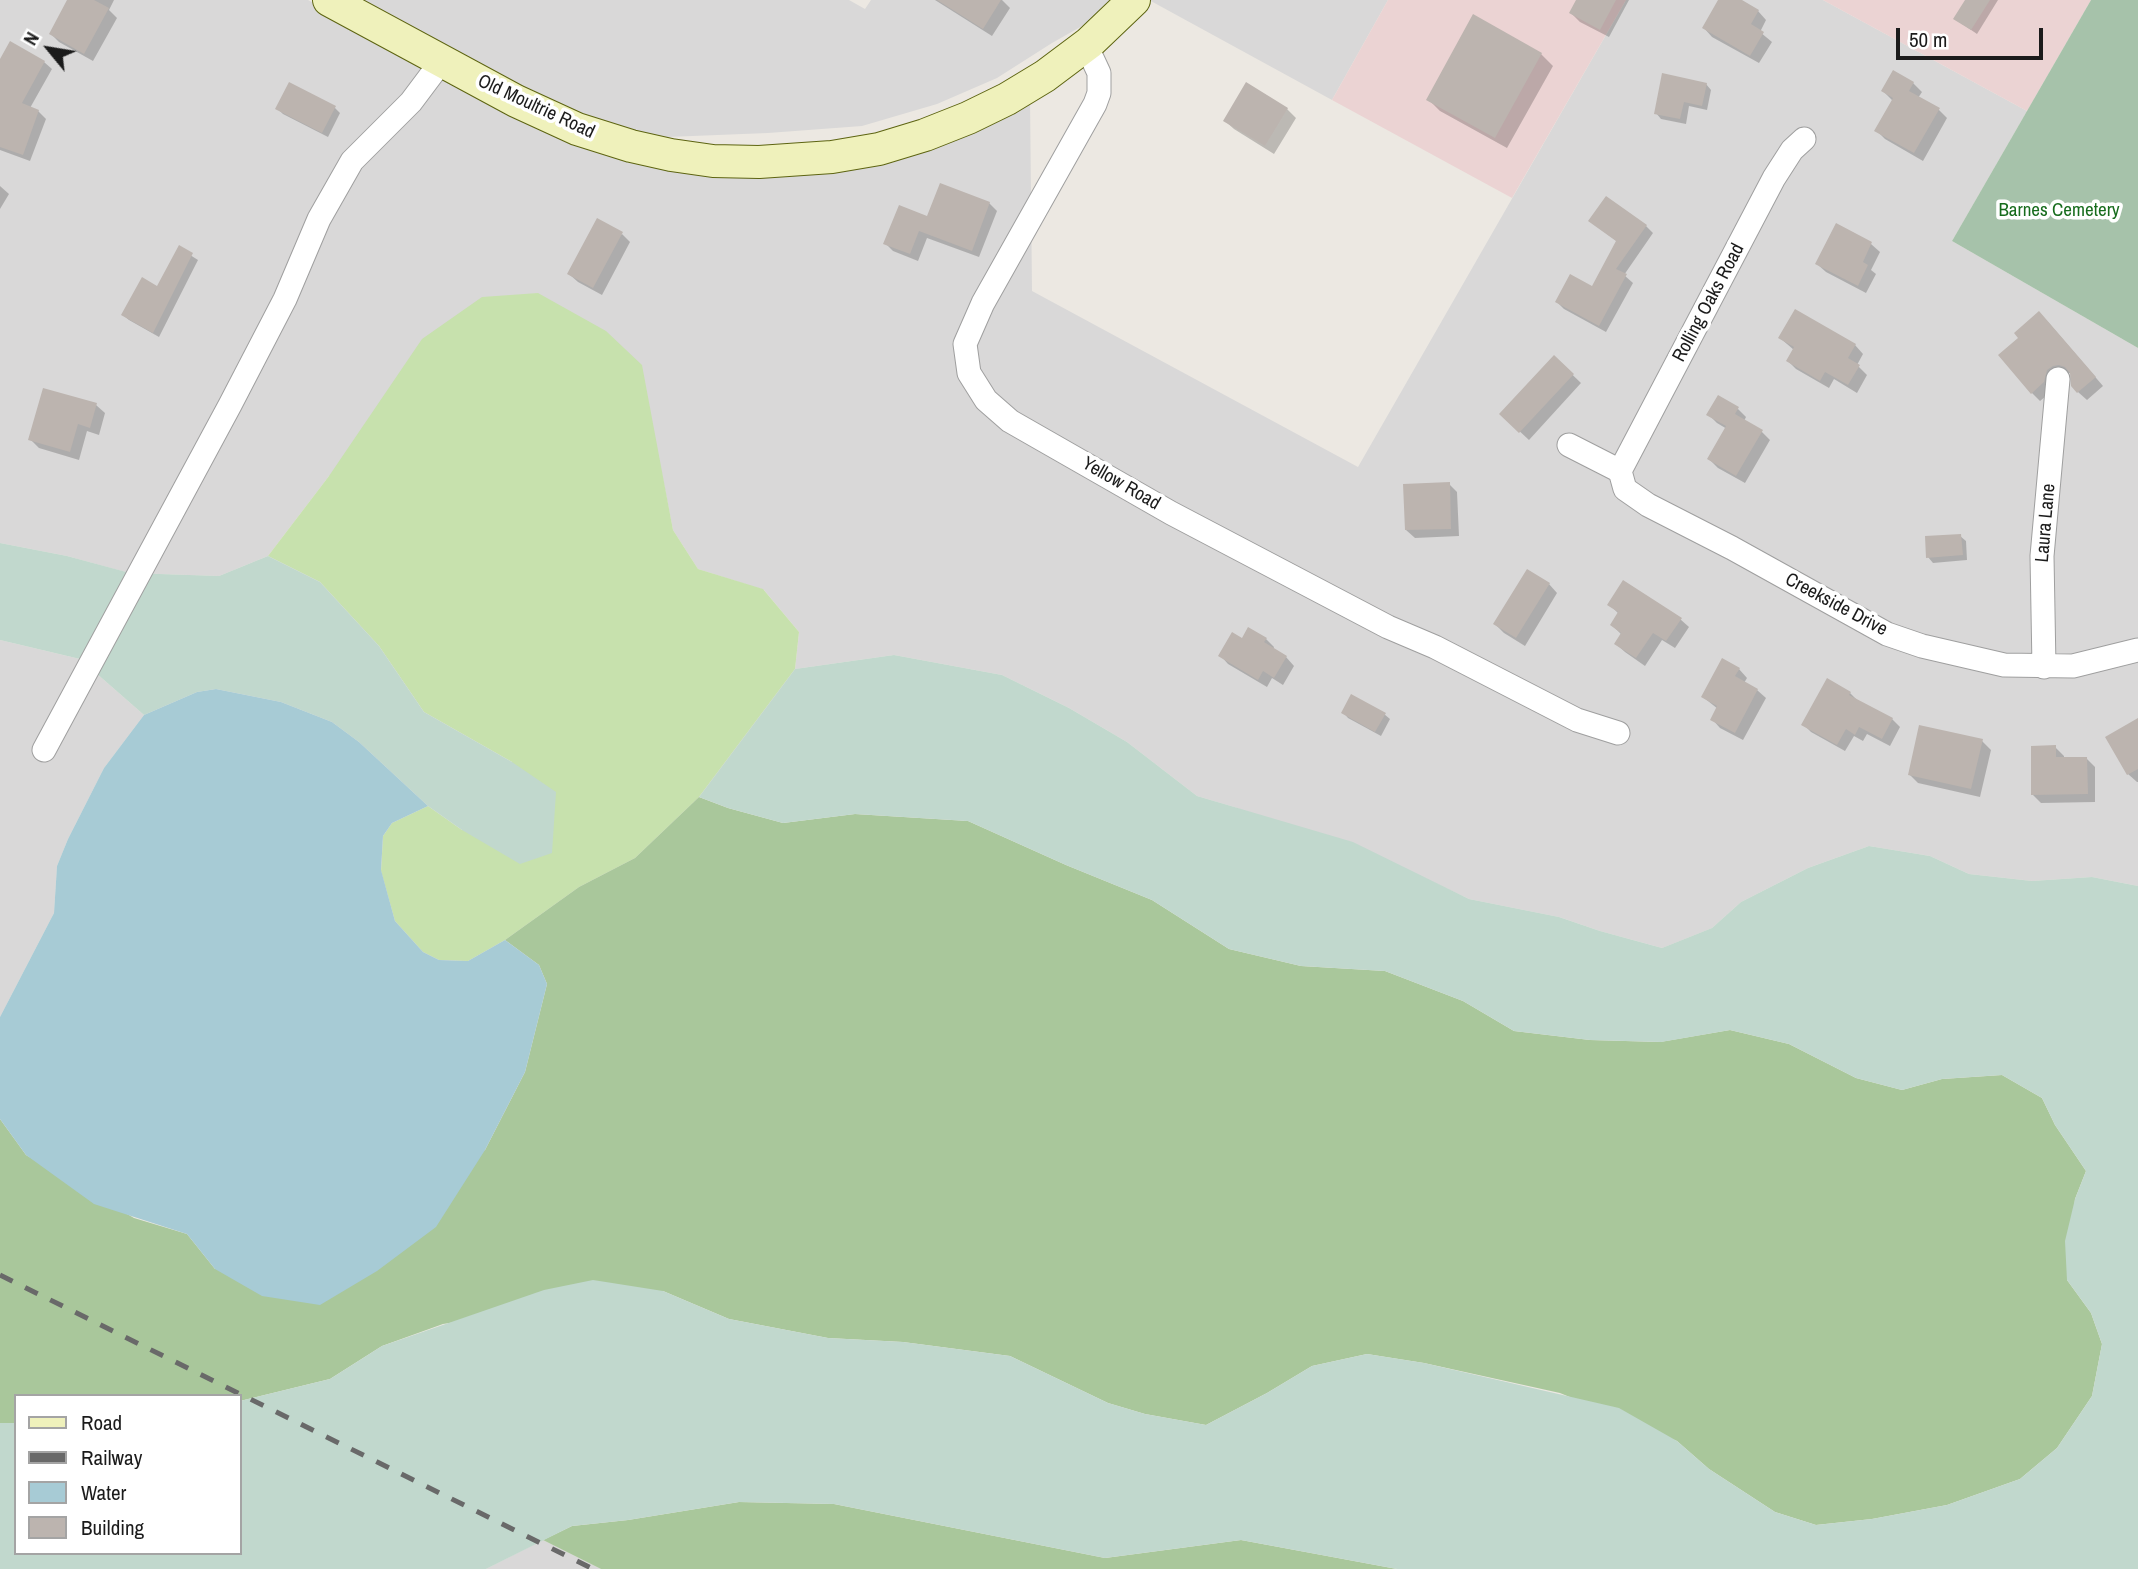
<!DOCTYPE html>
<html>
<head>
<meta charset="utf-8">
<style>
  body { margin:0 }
  #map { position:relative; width:2138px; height:1569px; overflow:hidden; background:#ece8e2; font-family:"Archivo Narrow",sans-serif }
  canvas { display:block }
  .legend { position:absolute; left:14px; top:1394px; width:228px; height:161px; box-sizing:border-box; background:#fff; border:2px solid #a4a4a4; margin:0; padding:9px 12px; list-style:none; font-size:21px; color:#1b1b1b }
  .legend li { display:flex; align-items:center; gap:14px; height:35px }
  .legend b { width:35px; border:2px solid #a4a4a4 }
  .north { position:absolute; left:14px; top:14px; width:70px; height:70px; -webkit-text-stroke:5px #fff; paint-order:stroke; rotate:300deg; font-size:19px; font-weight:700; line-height:28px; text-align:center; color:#1b1b1b }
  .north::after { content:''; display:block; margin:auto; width:24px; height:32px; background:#1b1b1b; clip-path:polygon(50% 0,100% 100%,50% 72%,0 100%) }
  .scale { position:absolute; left:1896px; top:28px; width:147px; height:32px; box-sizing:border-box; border:4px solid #1b1b1b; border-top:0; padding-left:9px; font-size:21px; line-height:24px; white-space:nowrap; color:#1b1b1b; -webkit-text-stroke:5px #fff; paint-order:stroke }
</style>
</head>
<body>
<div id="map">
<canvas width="2138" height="1569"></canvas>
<ul class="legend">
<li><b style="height:9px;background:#eff1bb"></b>Road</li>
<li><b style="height:9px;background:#696969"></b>Railway</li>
<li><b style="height:19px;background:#a7cbd5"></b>Water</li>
<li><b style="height:19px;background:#bcb4af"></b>Building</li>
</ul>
<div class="north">N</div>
<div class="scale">50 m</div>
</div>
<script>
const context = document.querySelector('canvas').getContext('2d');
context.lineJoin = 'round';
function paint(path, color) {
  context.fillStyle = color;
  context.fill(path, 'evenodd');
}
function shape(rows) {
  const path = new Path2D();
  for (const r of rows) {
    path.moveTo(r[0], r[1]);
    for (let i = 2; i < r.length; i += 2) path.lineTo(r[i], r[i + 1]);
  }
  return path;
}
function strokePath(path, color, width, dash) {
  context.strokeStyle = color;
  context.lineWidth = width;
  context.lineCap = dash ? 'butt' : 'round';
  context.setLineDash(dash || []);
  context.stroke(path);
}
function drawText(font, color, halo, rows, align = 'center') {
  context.font = font + ' "Archivo Narrow",sans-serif';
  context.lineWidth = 7;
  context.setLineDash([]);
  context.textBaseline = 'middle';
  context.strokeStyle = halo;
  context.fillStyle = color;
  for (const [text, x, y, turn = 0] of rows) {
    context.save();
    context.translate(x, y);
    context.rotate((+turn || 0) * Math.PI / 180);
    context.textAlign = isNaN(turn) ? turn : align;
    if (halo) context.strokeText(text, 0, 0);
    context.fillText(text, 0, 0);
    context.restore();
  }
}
paint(shape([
  [0,0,308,0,437,70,713,171,1030,98,1032,291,1358,467,1626,0,1823,0,2027,111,1952,241,2138,348,2138,886,2092,877,2032,881,1969,874,1930,856,1869,846,1808,868,1741,902,1712,928,1662,948,1600,931,1559,917,1469,899,1416,874,1234,807,1197,796,1127,742,1069,708,1002,675,894,655,795,669,799,632,764,590,698,569,673,530,661,469,329,476,268,556,219,576,129,573,67,556,0,543],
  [350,0,849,0,865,9,871,0,1118,0,1105,13,1052,43,997,78,937,104,862,126,768,133,642,138,581,120],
  [1149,0,1388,0,1332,100],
  [0,640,80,659,144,715,104,768,68,839,57,866,54,913,0,1017],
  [543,1540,601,1569,486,1569]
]), '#d9d8d8');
paint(shape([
  [1388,0,1626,0,1512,198,1332,100],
  [1823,0,2091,0,2027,111]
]), '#ebd3d3');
paint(shape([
  [538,293,606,331,642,365,673,530,698,569,763,589,799,632,795,669,699,797,635,858,579,887,505,940,468,961,439,960,423,952,395,921,381,871,383,836,392,823,428,806,462,830,512,762,424,712,379,646,320,582,268,556,329,476,422,339,482,297]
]), '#c7e1ad');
paint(shape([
  [699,797,728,808,783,823,855,814,968,821,1066,865,1152,900,1229,949,1301,966,1385,971,1463,1001,1514,1031,1590,1040,1660,1042,1730,1030,1789,1044,1856,1078,1902,1090,1942,1079,2002,1075,2042,1098,2055,1125,2086,1171,2075,1199,2067,1280,2091,1313,2102,1344,2092,1396,2057,1448,2020,1479,1947,1505,1872,1519,1816,1525,1775,1512,1709,1469,1677,1441,1560,1393,1424,1363,1367,1354,1312,1366,1267,1393,1206,1425,1145,1414,1108,1403,1010,1356,903,1342,828,1338,729,1319,663,1291,443,1324,382,1346,330,1379,240,1401,240,1396,16,1396,16,1423,0,1423,0,1119,26,1155,134,1218,187,1234,215,1269,485,1150,525,1072,547,984,539,965,505,940,579,887,635,858],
  [739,1502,834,1504,1105,1558,1241,1540,1397,1569,601,1569,543,1540,572,1526,628,1520]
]), '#a9c79b');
paint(shape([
  [0,543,67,556,130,573,219,576,268,556,320,582,379,646,424,712,512,762,556,792,552,853,520,864,462,830,428,806,359,742,332,722,281,702,216,689,197,692,144,715,80,659,0,640],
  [894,655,1002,675,1069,708,1127,742,1197,796,1353,842,1469,899,1559,917,1600,931,1662,948,1712,928,1741,902,1808,868,1869,846,1930,856,1969,874,2032,881,2092,877,2138,886,2138,1569,1397,1569,1241,1540,1105,1558,834,1504,739,1502,628,1520,572,1526,486,1569,0,1569,0,1423,16,1423,16,1553,240,1553,240,1401,330,1379,382,1346,544,1290,593,1280,663,1291,729,1319,828,1338,903,1342,1010,1356,1108,1403,1145,1414,1206,1425,1267,1393,1312,1366,1367,1354,1424,1363,1619,1408,1677,1441,1709,1469,1775,1512,1816,1525,1872,1519,1947,1505,2020,1479,2057,1448,2092,1396,2102,1344,2091,1313,2067,1280,2065,1241,2075,1199,2086,1171,2055,1125,2042,1098,2002,1075,1942,1079,1902,1090,1856,1078,1789,1044,1730,1030,1661,1042,1590,1040,1514,1031,1463,1001,1385,971,1301,966,1229,949,1152,900,1066,865,968,821,855,814,783,823,728,808,699,797,795,669]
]), '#c1d8cd');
paint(shape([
  [2091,0,2138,0,2138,348,1952,241]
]), '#a6c2aa');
paint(shape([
  [216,689,281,702,332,722,359,742,428,806,392,823,383,836,381,870,395,921,423,952,439,960,468,961,505,940,539,965,547,984,525,1072,485,1150,436,1227,377,1271,320,1305,262,1296,215,1269,187,1234,94,1204,26,1155,0,1119,0,1017,54,913,57,866,68,839,104,768,144,715,197,692]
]), '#a7cbd5');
paint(shape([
  [69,0,114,0,109,10,117,18,93,61,59,42,51,34],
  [935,0,1002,0,1010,8,992,36],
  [1578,0,1629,0,1609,37,1580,22,1571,13],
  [1720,0,1738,0,1758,11,1766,20,1760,32,1772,42,1759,63,1712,37,1704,28],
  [1967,0,1998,0,1977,34,1955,19],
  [1541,54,1553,66,1507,148,1440,111,1428,99],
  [44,62,52,69,30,108,38,111,46,119,30,161,0,150,0,63],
  [1893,72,1913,83,1922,92,1918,98,1939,110,1947,118,1923,161,1885,139,1877,131,1893,101,1883,91],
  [1706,84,1711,90,1707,110,1689,106,1686,124,1661,119,1656,113],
  [277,108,335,108,340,113,328,137,283,114],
  [1287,109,1296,118,1274,154,1234,129,1225,121],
  [0,186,9,194,0,209],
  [989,203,997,211,979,257,927,238,918,261,893,251,885,243,928,218],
  [1590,221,1646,226,1653,233,1624,275,1633,283,1606,332,1564,309,1557,302,1593,288,1618,242],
  [1837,226,1871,244,1880,252,1871,270,1876,274,1866,293,1826,272,1817,264],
  [622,234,630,242,602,295,578,282,569,274],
  [179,248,198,260,159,337,129,320,123,315,158,288],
  [2048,322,2103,386,2087,400,2078,392,2073,374,2070,373,2062,374,2052,391,2040,401,2032,393,2021,338],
  [1780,338,1855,345,1863,354,1857,365,1867,375,1857,393,1834,379,1829,388,1796,369,1788,361,1794,350],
  [1554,357,1581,383,1529,440,1501,414],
  [96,405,105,413,99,435,87,431,79,460,39,448,30,439],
  [1738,409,1746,417,1744,421,1761,431,1770,440,1745,483,1718,468,1709,459,1727,429,1717,423,1708,414],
  [1449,484,1457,492,1459,536,1415,538,1406,530],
  [1960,536,1966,541,1967,560,1933,563,1928,557],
  [1549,584,1557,593,1525,646,1504,633,1495,624],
  [1609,604,1680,619,1689,627,1675,648,1662,640,1645,666,1625,652,1616,644,1622,635,1612,625,1619,614],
  [1266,639,1274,647,1273,650,1286,657,1294,666,1283,685,1272,678,1267,687,1228,664,1220,655,1242,640],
  [1739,669,1747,678,1744,683,1757,690,1766,698,1743,740,1720,728,1712,719,1718,709,1703,697],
  [1827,680,1850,693,1858,701,1892,719,1900,727,1890,746,1867,734,1863,741,1854,736,1845,751,1811,732,1803,724],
  [1343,712,1384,714,1390,719,1381,736,1348,718],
  [2138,720,2138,782,2137,782,2128,774],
  [1982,741,1991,750,1980,797,1918,783,1910,775],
  [2055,747,2064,756,2064,759,2087,759,2095,767,2095,802,2041,803,2033,795]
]), '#0003');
paint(shape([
  [67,0,94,0,109,8,84,54,49,34],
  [937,0,1001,0,983,29],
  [1576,0,1616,0,1600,30,1569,13],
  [1718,0,1742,0,1759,10,1751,24,1764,32,1750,56,1702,28],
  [1965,0,1990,0,1971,30,1953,19],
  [1473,14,1542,53,1495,138,1426,100],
  [10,41,45,61,22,103,39,110,23,155,0,147,0,59],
  [1893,70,1914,82,1909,91,1940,108,1914,153,1874,131,1893,98,1881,91],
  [1662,73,1707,83,1702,106,1684,102,1680,119,1654,114],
  [289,82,336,106,322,133,275,109],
  [1246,82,1288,108,1265,146,1223,121],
  [940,183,990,202,972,251,919,231,910,254,883,244,899,205,927,216],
  [1606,196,1647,225,1616,269,1627,274,1599,326,1555,302,1570,274,1592,286,1616,241,1588,221],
  [597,218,623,232,593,288,567,274],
  [1836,223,1872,242,1863,262,1868,265,1858,286,1815,264],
  [179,245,193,253,153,333,121,315,142,277,157,286],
  [1795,309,1856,344,1848,358,1860,365,1848,385,1825,372,1820,381,1786,361,1794,347,1778,338],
  [2039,311,2096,377,2077,393,2071,386,2070,373,2065,367,2059,365,2053,366,2047,370,2044,382,2031,394,1998,355,2018,338,2014,333],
  [1554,355,1574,374,1519,433,1499,414],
  [43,388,97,403,90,428,78,424,70,452,28,440],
  [1718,395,1739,407,1735,414,1763,430,1736,476,1707,459,1726,426,1706,415],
  [1450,482,1451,529,1405,530,1403,484],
  [1961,534,1963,555,1926,558,1925,536],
  [1527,569,1550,583,1516,638,1493,624],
  [1623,580,1682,618,1666,641,1653,633,1636,658,1614,644,1621,633,1610,625,1618,612,1607,605],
  [1248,627,1267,638,1264,642,1287,656,1274,678,1263,671,1258,680,1218,656,1232,632,1242,638],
  [1722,658,1740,668,1735,676,1758,689,1735,733,1710,720,1717,706,1701,697],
  [1827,678,1851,692,1849,695,1893,718,1882,739,1859,727,1855,735,1846,729,1837,745,1801,725],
  [1351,694,1386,713,1375,732,1341,713],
  [2138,718,2138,769,2127,775,2105,737],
  [1919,725,1983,739,1971,789,1908,775],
  [2056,745,2056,757,2087,757,2088,794,2031,795,2031,746]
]), '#bcb4af');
const street = shape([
  [1086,45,1099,73,1099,93,1095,104,983,303,965,344,969,373,986,400,1010,421,1171,513,1388,627,1435,647,1577,720,1618,733],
  [1569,445,1620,471,1625,489,1648,505,1732,548,1887,634,1922,646,2004,665,2073,666,2138,650],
  [1620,471,1774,178,1792,150,1804,139],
  [2044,667,2042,556,2058,379],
  [44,750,230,405,285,299,319,219,352,161,411,102,441,62]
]);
const secondary = shape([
  [329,0,516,101,577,129,631,146,671,155,713,161,759,162,832,157,879,149,925,135,968,118,1007,99,1045,76,1089,43,1134,0]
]);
strokePath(street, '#9f9f9f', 25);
strokePath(secondary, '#5d6411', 34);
strokePath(street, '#fff', 23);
strokePath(secondary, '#eff1bb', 32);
strokePath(shape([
  [0,1275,593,1569]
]), '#696969', 5, [14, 14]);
drawText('19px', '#1b1b1b', '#fff', [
  ["Old Moultrie Road",536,107,25],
  ["Rolling Oaks Road",1709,303,-62],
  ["Yellow Road",1121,484,30],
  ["Laura Lane",2046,523,-85],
  ["Creekside Drive",1836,605,28]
]);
drawText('19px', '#176c1d', '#fff', [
  ["Barnes Cemetery",2059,211]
]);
</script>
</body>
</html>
